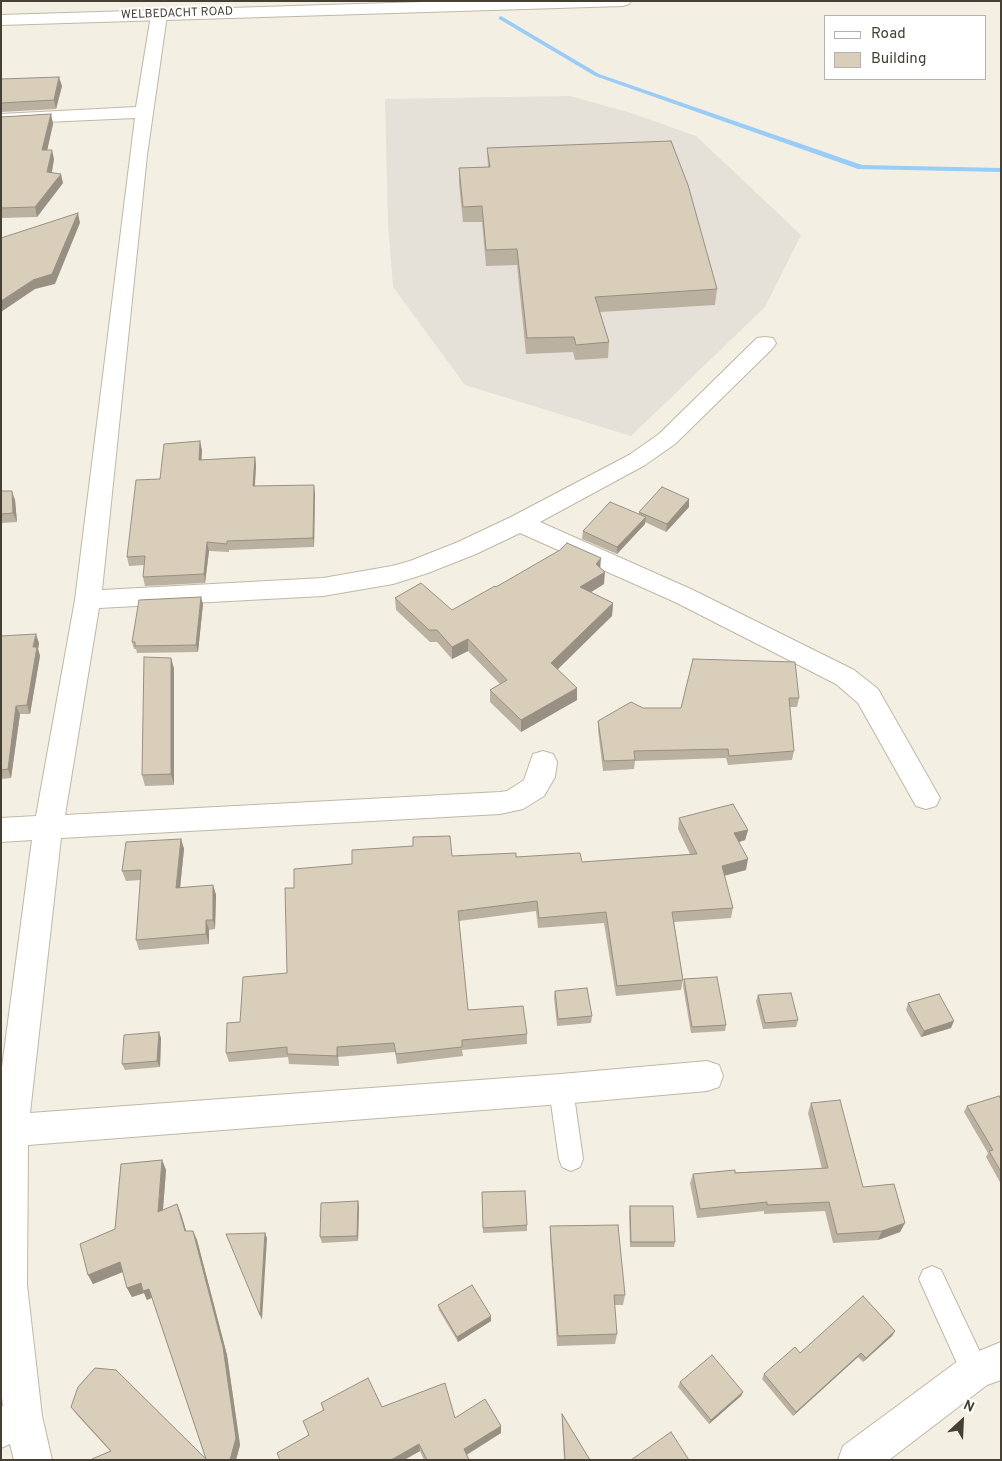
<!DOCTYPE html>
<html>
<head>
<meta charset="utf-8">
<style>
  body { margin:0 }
  #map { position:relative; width:1002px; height:1461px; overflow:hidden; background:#f4efe3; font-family:Overpass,sans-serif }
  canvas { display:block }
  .frame { position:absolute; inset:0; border:2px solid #463f33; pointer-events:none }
  .legend { position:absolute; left:824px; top:15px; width:162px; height:65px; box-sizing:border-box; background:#fff; border:1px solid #b5b2ad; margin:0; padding:6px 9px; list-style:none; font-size:15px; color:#463f33 }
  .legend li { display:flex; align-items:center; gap:10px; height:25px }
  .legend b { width:25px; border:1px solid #b5b2ad }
  .north { position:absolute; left:937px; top:1396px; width:50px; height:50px; -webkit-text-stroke:4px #fff; paint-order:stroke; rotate:25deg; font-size:14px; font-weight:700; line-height:20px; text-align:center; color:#463f33 }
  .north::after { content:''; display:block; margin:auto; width:18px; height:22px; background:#463f33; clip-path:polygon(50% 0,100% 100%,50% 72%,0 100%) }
</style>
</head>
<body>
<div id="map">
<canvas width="1002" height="1461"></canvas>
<div class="frame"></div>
<ul class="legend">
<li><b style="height:6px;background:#fff"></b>Road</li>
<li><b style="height:14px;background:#d9ceba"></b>Building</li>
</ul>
<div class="north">N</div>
</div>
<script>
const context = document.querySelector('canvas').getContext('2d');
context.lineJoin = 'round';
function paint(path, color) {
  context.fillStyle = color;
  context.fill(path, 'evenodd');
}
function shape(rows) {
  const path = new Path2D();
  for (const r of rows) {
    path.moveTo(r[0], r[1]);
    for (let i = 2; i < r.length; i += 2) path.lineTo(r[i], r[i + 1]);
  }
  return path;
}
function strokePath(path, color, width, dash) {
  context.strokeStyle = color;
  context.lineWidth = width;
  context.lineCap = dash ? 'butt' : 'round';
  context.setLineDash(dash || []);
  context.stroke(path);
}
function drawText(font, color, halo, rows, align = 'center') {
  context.font = font + ' Overpass,sans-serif';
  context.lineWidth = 4;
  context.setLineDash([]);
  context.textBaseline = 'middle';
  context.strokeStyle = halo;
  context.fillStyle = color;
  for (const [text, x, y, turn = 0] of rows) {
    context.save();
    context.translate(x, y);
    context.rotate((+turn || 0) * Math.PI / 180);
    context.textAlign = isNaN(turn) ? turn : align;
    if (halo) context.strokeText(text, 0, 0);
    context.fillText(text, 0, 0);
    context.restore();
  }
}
paint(shape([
  [570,96,631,113,696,136,801,235,765,307,631,436,465,385,393,287,388,223,385,99]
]), '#e5e0d8');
paint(shape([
  [501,16,599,74,862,165,1001,168,1001,172,858,169,595,76,499,19,499,17,501,16]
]), '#98cdf7');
const service = shape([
  [561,1078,570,1081,573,1089,583,1159,580,1167,571,1171,562,1167,559,1159,549,1089,552,1081,561,1078],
  [932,1266,941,1270,989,1371,985,1381,975,1385,965,1381,919,1279,923,1270,932,1266]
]);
const minor = shape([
  [159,10,165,12,167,15,147,155,102,590,323,578,392,566,410,561,458,542,511,517,629,455,659,434,757,338,765,337,773,338,776,343,773,348,675,444,645,465,540,522,693,590,854,670,878,689,940,798,936,806,926,809,916,806,858,703,836,684,675,602,520,533,476,554,428,573,393,584,323,596,99,608,65,815,500,792,507,791,524,780,533,754,543,751,553,754,557,762,555,777,544,796,523,809,500,814,61,838,30,1113,561,1074,707,1061,719,1065,723,1076,719,1087,707,1091,561,1104,28,1145,27,1285,42,1416,52,1460,14,1460,10,1444,1,1448,1,1407,3,1406,1,1389,1,1075,32,840,1,842,1,818,36,816,75,600,135,118,1,124,1,114,136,107,151,15,153,12,159,10],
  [1001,1342,1001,1380,987,1385,889,1460,838,1460,843,1446,962,1358,1001,1342]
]);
const tertiary = shape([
  [456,1,631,1,629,4,623,6,1,25,1,15,456,1]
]);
strokePath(service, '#c0b8a5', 2);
strokePath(minor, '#c0b8a5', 2);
strokePath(tertiary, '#c0b8a5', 2);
paint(service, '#fff');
paint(minor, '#fff');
paint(tertiary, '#fff');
paint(shape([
  [1,79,62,86,56,109,1,112],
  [51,114,53,124,47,150,54,159,52,172,63,183,37,217,1,218,1,117],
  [487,148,717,289,715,305,600,312,609,342,608,358,575,360,573,352,526,354,517,265,486,266,482,222,463,222,459,183,459,168,488,167],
  [202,450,201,460,255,457,256,466,255,486,315,494,314,547,229,550,229,552,209,551,205,583,145,586,143,577,144,565,129,566,127,557,160,479],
  [1,491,15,500,17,522,2,523,1,526],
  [689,499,689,507,666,532,645,522,645,524,617,554,582,539,583,531,639,514,639,512],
  [601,568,604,584,591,592,613,603,612,616,557,669,577,700,521,732,490,702,490,690,500,684,468,651,452,659,437,642,430,642,396,610,395,598,452,610,496,587],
  [203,604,198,652,137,653,136,649,134,649,132,642],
  [1,636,39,643,38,649,40,656,30,714,20,714,11,778,1,779],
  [171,658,174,669,174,785,145,786,142,775],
  [693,659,799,698,797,707,790,707,794,751,792,760,728,765,726,758,635,761,634,769,603,771,598,730,598,721,643,708,681,708],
  [679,818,748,830,745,840,739,842,746,870,724,875,733,908,731,918,674,922,683,980,681,990,616,996,604,923,538,928,536,911,459,921,468,1010,527,1034,527,1044,462,1050,463,1056,397,1064,395,1052,338,1057,339,1066,289,1064,288,1057,229,1062,226,1053,240,1022,287,973,294,888,452,856,516,857,582,862,690,854,678,829],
  [181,839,184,849,180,888,213,885,216,895,215,929,209,930,209,944,139,950,136,940,141,880,126,881,122,871],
  [684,979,726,1025,725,1031,691,1033,683,986],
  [555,991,592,1016,591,1023,557,1026,554,997],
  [758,995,798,1020,796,1027,763,1029,756,1001],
  [908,1003,951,1028,921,1037,906,1010],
  [161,1038,160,1067,125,1070,122,1064],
  [1001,1099,1001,1184,986,1157,988,1153,964,1112,967,1106],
  [811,1103,863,1187,905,1223,900,1232,878,1240,833,1243,825,1211,764,1214,764,1211,697,1218,690,1183,693,1174,822,1169,808,1113],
  [162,1160,166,1170,163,1210,177,1204,181,1214,186,1231,193,1231,197,1240,227,1355,240,1445,236,1460,92,1460,92,1459,110,1451,77,1415,71,1407,78,1387,95,1368,116,1370,206,1459,152,1298,147,1300,144,1293,132,1297,127,1288,123,1272,93,1284,88,1275,80,1244,115,1229,121,1164],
  [482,1192,527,1225,527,1231,483,1233],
  [358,1201,359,1207,358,1241,322,1243,320,1237],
  [630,1206,675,1242,674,1247,630,1247,629,1211],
  [550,1226,625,1295,623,1305,614,1305,617,1334,615,1344,557,1346,550,1237],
  [438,1305,491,1316,491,1321,458,1342,439,1310],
  [895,1331,892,1336,863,1362,858,1357,793,1416,762,1379,764,1374,800,1353],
  [680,1382,743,1392,741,1396,709,1424,678,1387],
  [321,1403,382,1407,455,1418,501,1433,467,1455,469,1460,424,1460,420,1451,404,1460,280,1460,308,1435,323,1411],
  [562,1414,590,1460,564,1460,562,1421]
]), '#bbb1a0');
paint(shape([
  [59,77,62,86,56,109,54,100],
  [51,114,53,124,45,160,42,150],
  [52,150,54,159,50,181,47,172],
  [61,174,63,183,37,217,35,207],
  [78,213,80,223,55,284,35,289,1,312,1,301,33,280],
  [200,441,202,450,201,468,199,460],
  [255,457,256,466,254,495,253,486],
  [314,485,315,494,314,547,313,538],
  [12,491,15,500,17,522,13,513],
  [689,499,689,507,666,532,667,524],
  [646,517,645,524,617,554,617,547],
  [207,542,209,551,205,583,204,574],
  [601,558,600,571,596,564],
  [605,572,604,584,580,599,580,587],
  [201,597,203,604,198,652,196,645],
  [613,603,612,616,551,676,551,663],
  [36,634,39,643,38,649,40,656,30,714,27,705,33,647],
  [468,639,468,651,452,659,452,647],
  [171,658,174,669,174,785,171,774],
  [577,688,577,700,521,732,521,720],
  [16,706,20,714,11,778,8,769],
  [748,830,745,840,732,844,734,833],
  [181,839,184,849,179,898,176,888],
  [748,859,746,870,720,877,722,866],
  [213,885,216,895,215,929,213,920],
  [206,920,209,930,209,944,206,934],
  [954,1021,951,1028,921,1037,924,1031],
  [159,1032,161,1038,160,1067,157,1061],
  [337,1047,338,1057,339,1066,337,1056],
  [162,1160,166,1170,162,1221,158,1212],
  [358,1201,359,1207,358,1241,357,1236],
  [177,1204,181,1214,189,1240,185,1231],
  [905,1223,900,1232,878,1240,882,1231],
  [193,1231,197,1240,227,1355,240,1445,236,1460,230,1460],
  [265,1233,267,1238,262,1320,260,1315],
  [120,1262,125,1271,93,1284,88,1275],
  [141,1283,149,1289,153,1297,147,1300,144,1293,132,1297,127,1288],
  [491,1316,491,1321,458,1342,457,1337],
  [895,1331,892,1336,863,1362,866,1358],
  [861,1353,858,1357,793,1416,796,1412],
  [743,1392,741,1396,709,1424,711,1420],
  [501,1426,501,1433,464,1456,464,1449],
  [419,1444,420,1451,404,1460,391,1460]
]), '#989082');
const building = shape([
  [59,77,54,100,1,103,1,79,59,77],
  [51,114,42,150,52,150,47,172,61,174,35,207,1,208,1,117,51,114],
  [671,141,688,185,717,289,595,297,609,342,576,345,574,337,527,338,517,249,486,250,482,206,463,207,459,168,490,167,487,148,671,141],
  [78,213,52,274,33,280,1,301,1,238,78,213],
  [200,441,199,460,255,457,253,486,314,485,313,538,227,541,227,544,207,542,204,574,143,577,145,556,127,557,136,480,160,479,164,444,200,441],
  [662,487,689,499,667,524,639,512,662,487],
  [1,491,12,491,13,513,1,514,1,491],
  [610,502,646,517,617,547,583,531,610,502],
  [567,543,601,558,596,564,605,572,580,587,613,603,551,663,577,688,521,720,490,690,507,680,468,639,452,647,437,630,429,630,395,598,421,583,452,610,495,586,496,587,560,550,567,543],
  [201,597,196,645,135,646,135,642,132,642,139,600,201,597],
  [36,634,33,647,37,647,27,705,16,706,8,769,1,770,1,636,36,634],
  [144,657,171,658,171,774,142,775,144,657],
  [693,659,795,662,799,698,789,698,794,751,729,756,728,749,634,751,635,760,604,761,598,721,631,702,643,708,681,708,693,659],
  [733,804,748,830,734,833,748,859,722,866,733,908,672,912,683,980,617,986,606,912,539,918,537,901,458,911,468,1010,523,1006,527,1034,462,1040,462,1047,396,1054,394,1043,337,1047,337,1056,287,1054,287,1047,226,1053,227,1023,240,1022,243,977,287,973,285,888,294,888,294,869,352,864,352,850,413,846,413,837,450,836,452,856,516,853,516,857,580,853,582,862,697,854,679,818,733,804],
  [181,839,176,888,213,885,213,920,206,920,206,934,136,940,141,870,122,871,126,842,181,839],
  [717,977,726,1025,692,1027,684,979,717,977],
  [587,988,592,1016,558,1019,555,991,587,988],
  [791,993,798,1020,765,1023,758,995,791,993],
  [939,994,954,1021,924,1031,908,1003,939,994],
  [159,1032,157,1061,122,1064,124,1035,159,1032],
  [999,1096,1001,1099,1001,1172,989,1151,993,1150,967,1106,999,1096],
  [840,1100,863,1187,894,1184,905,1223,882,1231,837,1234,829,1202,767,1205,767,1202,700,1209,693,1174,735,1170,735,1173,828,1168,811,1103,840,1100],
  [162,1160,158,1212,177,1204,185,1231,193,1231,223,1347,236,1438,230,1460,92,1460,92,1459,111,1451,71,1407,78,1387,95,1368,116,1370,206,1459,149,1289,143,1291,141,1283,127,1288,120,1262,88,1275,80,1244,115,1229,121,1164,162,1160],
  [525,1191,527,1225,483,1228,482,1192,525,1191],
  [358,1201,357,1236,320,1237,321,1203,358,1201],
  [630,1206,673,1206,675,1242,631,1242,630,1206],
  [618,1225,625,1295,614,1295,617,1334,558,1336,550,1226,618,1225],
  [265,1233,260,1315,226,1234,265,1233],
  [472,1285,491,1316,457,1337,438,1305,472,1285],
  [863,1296,895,1331,866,1358,861,1353,796,1412,764,1374,795,1347,800,1353,863,1296],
  [712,1355,743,1392,711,1420,680,1382,712,1355],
  [368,1378,382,1407,445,1383,455,1418,485,1399,501,1426,464,1449,469,1460,427,1460,419,1444,391,1460,280,1460,277,1453,309,1435,303,1421,324,1410,321,1403,368,1378],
  [562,1414,590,1460,565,1460,562,1414],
  [671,1432,689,1460,631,1460,671,1432]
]);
paint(building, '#d9ceba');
strokePath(building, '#989082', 1);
drawText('12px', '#463f33', '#fff', [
  ["WELBEDACHT ROAD",177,14,-2]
]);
</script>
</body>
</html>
